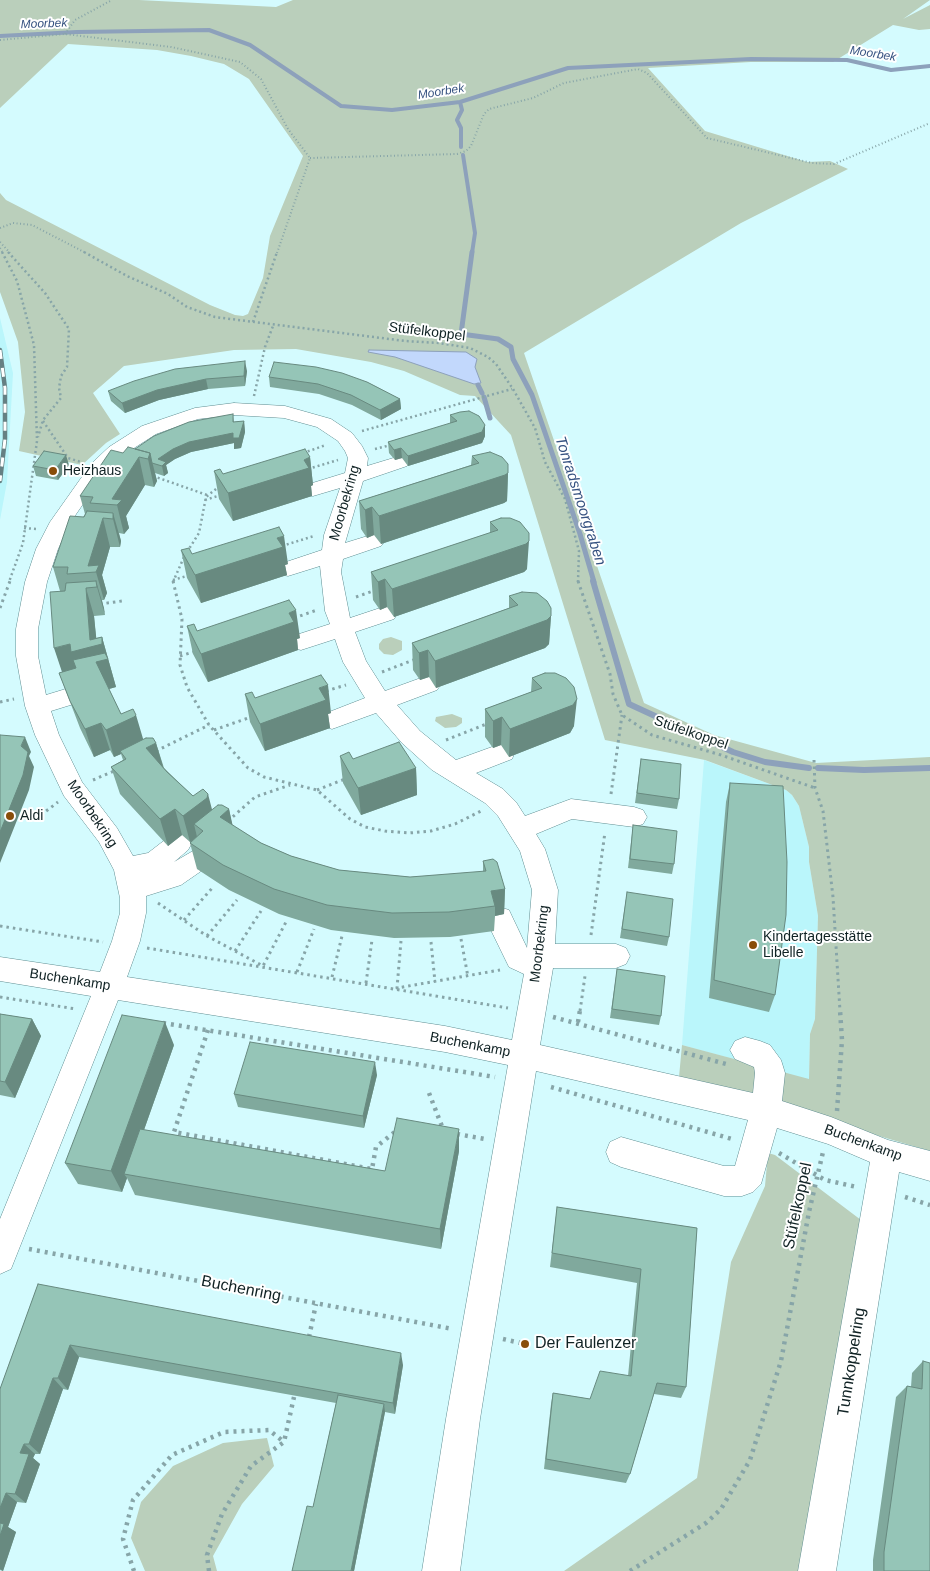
<!DOCTYPE html>
<html>
<head>
<meta charset="utf-8">
<style>
  body { margin:0 }
  canvas { display:block; background:#d4fbfe }
</style>
</head>
<body>
<canvas width="930" height="1571"></canvas>
<script>
const context = document.querySelector('canvas').getContext('2d');
context.lineJoin = 'round';
function paint(path, color) {
  context.fillStyle = color;
  context.fill(path, 'evenodd');
}
function shape(rows) {
  const path = new Path2D();
  for (const r of rows) {
    path.moveTo(r[0], r[1]);
    for (let i = 2; i < r.length; i += 2) path.lineTo(r[i], r[i + 1]);
  }
  return path;
}
function strokePath(path, color, width, dash) {
  context.strokeStyle = color;
  context.lineWidth = width;
  context.lineCap = dash ? 'butt' : 'round';
  context.setLineDash(dash || []);
  context.stroke(path);
}
function drawText(font, color, halo, rows, align = 'center') {
  context.font = font + ' Helvetica,sans-serif';
  context.lineWidth = 4;
  context.setLineDash([]);
  context.textBaseline = 'middle';
  context.strokeStyle = halo;
  context.fillStyle = color;
  for (const [text, x, y, turn = 0] of rows) {
    context.save();
    context.translate(x, y);
    context.rotate((+turn || 0) * Math.PI / 180);
    context.textAlign = isNaN(turn) ? turn : align;
    if (halo) context.strokeText(text, 0, 0);
    context.fillText(text, 0, 0);
    context.restore();
  }
}
paint(shape([
  [0,318,13,373,7,482,0,520],
  [704,760,786,790,792,795,799,806,809,847,809,862,818,916,815,1019,810,1034,809,1080,682,1045]
]), '#baf6fb');
paint(shape([
  [0,0,139,0,276,7,293,0,930,0,903,19,930,5,930,29,919,30,893,25,833,62,751,62,648,68,705,131,807,162,830,161,848,169,741,223,524,353,644,703,714,735,816,763,930,757,930,1151,679,1077,682,1045,809,1079,810,1034,815,1019,818,916,809,862,809,847,799,806,792,795,786,790,705,760,605,740,511,435,475,396,460,395,404,371,371,362,296,349,234,350,124,366,93,393,120,434,106,443,82,465,19,451,25,412,18,342,0,292,0,193,6,200,210,305,235,315,243,316,248,314,263,278,270,236,303,156,249,79,224,64,191,56,157,50,68,44,0,108],
  [391,637,402,641,402,650,393,655,384,654,379,649,379,644,383,639],
  [452,714,462,718,462,723,456,727,445,728,435,721,436,717],
  [768,1153,775,1155,861,1220,799,1571,564,1571,697,1478,731,1262,765,1186],
  [267,1438,274,1466,242,1504,213,1556,217,1571,145,1571,131,1538,141,1502,173,1466,223,1443]
]), '#bacfbb');
const water = shape([
  [369,350,466,352,477,359,475,367,481,383,474,384,395,357,368,352,369,350]
]);
paint(water, '#c2d8fc');
strokePath(water, '#8da1bb', 1);
strokePath(shape([
  [0,36,77,32,209,30,250,45,341,106,392,110,460,102,568,68,751,59,847,60,891,70,930,66],
  [460,102,462,110,457,120,461,128,461,147],
  [463,155,475,233,472,253]
]), '#8da1bb', 4);
strokePath(shape([
  [472,252,461,334,498,339,511,347,513,359,532,395,580,534,594,582],
  [478,385,482,393],
  [484,397,490,418]
]), '#8da1bb', 5);
strokePath(shape([
  [593,581,629,704,733,752,765,762,809,768],
  [818,768,864,770,930,768]
]), '#8da1bb', 6);
const minor = shape([
  [234,403,285,406,331,419,352,433,362,446,368,458,367,466,400,456,407,458,410,462,407,466,363,481,345,543,374,534,381,536,385,541,381,546,343,559,341,572,350,618,386,606,394,609,397,614,394,619,355,632,366,661,385,691,429,675,437,678,441,684,437,690,397,705,420,731,456,760,503,743,512,745,515,752,512,759,476,773,503,789,516,802,525,816,571,799,634,807,643,810,647,817,643,824,634,827,572,819,536,834,545,849,558,890,555,944,616,944,626,948,630,956,626,964,616,968,553,968,540,1045,753,1093,755,1073,754,1067,735,1059,730,1050,735,1041,745,1037,760,1041,770,1045,781,1060,785,1073,782,1101,831,1117,888,1140,930,1151,930,1181,899,1172,836,1571,798,1571,870,1162,828,1144,777,1128,761,1184,753,1192,742,1196,724,1196,621,1167,610,1162,606,1152,610,1142,621,1137,724,1166,735,1166,748,1120,536,1071,480,1419,460,1571,422,1571,446,1419,508,1065,445,1052,118,1000,11,1269,0,1274,0,1219,91,996,0,981,0,957,100,972,112,941,120,913,120,898,114,870,99,842,64,796,35,735,25,706,16,656,16,629,25,582,36,549,50,522,91,464,109,447,142,426,195,408,234,403],
  [234,415,284,418,317,427,338,441,345,451,348,458,345,473,306,485,303,490,306,495,313,496,340,488,324,535,322,550,280,564,277,569,280,574,288,576,320,566,325,611,330,624,293,636,290,642,293,648,301,650,335,639,343,662,365,698,324,714,320,720,324,726,332,729,376,713,402,743,432,770,485,803,498,816,520,851,532,890,527,948,509,910,499,907,489,910,485,918,509,967,524,974,512,1040,445,1026,127,977,140,941,146,913,146,896,181,885,207,867,211,859,207,851,198,848,174,862,188,850,192,843,188,836,179,833,170,836,148,853,133,856,117,828,82,782,59,735,51,711,90,699,94,693,90,687,82,684,46,695,38,656,38,629,47,582,58,549,70,523,105,472,123,455,156,434,198,419,234,415]
]);
strokePath(minor, '#608e92', 1);
strokePath(shape([
  [65,34,75,20,112,0],
  [0,40,65,34,171,47,240,62,261,79,288,129,310,158],
  [310,158,457,154,466,151,471,146,484,114,489,109,533,98,564,83,638,69,647,73,707,138,812,163,834,164,930,123],
  [0,228,13,223,32,225,86,253],
  [0,242,10,253],
  [0,248,3,253],
  [277,253,310,158]
]), '#87a5a8', 2, [1, 2.5]);
strokePath(shape([
  [2,252,17,281,34,345,37,441,23,543,9,582],
  [8,252,45,293,69,329,67,367,61,376,59,388,61,398,43,420,38,437],
  [84,252,127,276,168,294,187,307,215,317,405,341,439,343,470,348,488,357,496,364,513,389,535,428,545,462,565,499,579,551,578,582],
  [253,322,277,252],
  [254,396,265,347,273,326],
  [43,421,68,458,81,462],
  [362,431,512,389],
  [375,449,391,445],
  [303,453,326,445],
  [308,469,338,460],
  [153,476,207,495],
  [205,500,221,495],
  [24,528,36,529],
  [282,546,314,536],
  [187,552,199,533,206,497,221,485],
  [173,580,190,575],
  [173,582,184,557]
]), '#87a5a8', 2.5, [2, 3]);
strokePath(shape([
  [173,581,182,619,180,665,187,687,209,725,248,768,264,777,317,790,350,819,365,827,385,831,409,833,431,831,455,824,481,811],
  [578,581,610,674,613,694,622,715,652,735,721,755,815,788],
  [356,597,376,590],
  [100,604,122,601],
  [0,608,10,581],
  [294,618,317,610],
  [180,656,196,651],
  [382,672,416,659],
  [326,691,346,685],
  [0,702,14,699],
  [214,730,251,717],
  [446,740,489,723],
  [156,751,209,725],
  [814,760,815,788,823,811,833,897,840,1011],
  [93,780,114,771],
  [317,790,345,779],
  [611,794,622,715],
  [41,815,58,802],
  [228,821,255,797,290,785],
  [158,903,207,936,263,966,286,922],
  [184,920,214,886],
  [0,926,103,942],
  [591,935,605,832],
  [207,936,237,900],
  [461,939,468,977],
  [401,941,397,988,500,970],
  [431,942,435,982],
  [147,948,508,1008],
  [235,951,261,911],
  [297,972,314,929],
  [332,977,342,936],
  [366,983,372,940],
  [0,997,76,1009],
  [580,1011,585,976]
]), '#87a5a8', 3, [2.5, 4]);
strokePath(shape([
  [553,1017,726,1064],
  [578,1022,580,1010],
  [163,1023,495,1077],
  [208,1030,174,1132,372,1169,376,1147,396,1131],
  [551,1087,732,1139],
  [429,1093,443,1129],
  [837,1111,842,1040,840,1010],
  [457,1134,485,1139],
  [779,1153,825,1180,857,1187],
  [905,1197,930,1205],
  [29,1249,453,1329],
  [309,1337,316,1304],
  [503,1339,525,1344],
  [134,1571,123,1539,133,1500,172,1455,224,1432,269,1430,284,1442],
  [209,1571,207,1555,222,1514,251,1466,284,1442,294,1397],
  [630,1571,706,1523,721,1509,750,1460,781,1361,809,1212,823,1152]
]), '#87a5a8', 4.5, [3, 5]);
paint(minor, '#fff');
const rail = shape([
  [0,350,5,388,5,439,0,481]
]);
strokePath(rail, '#658083', 4.5);
strokePath(rail, '#fff', 3, [9]);
paint(shape([
  [247,371,245,386,208,389,159,400,125,413,111,401,108,391],
  [269,377,367,382,400,399,401,409,381,420,352,405,319,394,270,387],
  [233,414,234,422,244,421,245,432,241,448,234,449,234,443,191,452,175,459,166,465,168,473,164,476,155,473,157,481,154,487,145,485,126,516,129,528,124,534,119,533,121,541,120,547,110,547,102,575,107,593,104,600,102,600,105,615,94,616,96,638,102,637,116,687,109,689,121,714,143,740,156,743,164,768,193,796,212,810,229,809,232,825,261,843,291,856,339,870,410,877,483,872,483,861,505,889,504,914,495,916,494,931,450,937,394,938,331,930,279,914,229,890,197,869,190,843,190,842,182,835,168,846,120,794,111,767,123,760,121,754,114,757,110,750,94,757,80,728,59,673,62,672,60,591,53,567,85,514,80,496,123,453],
  [450,415,485,436,482,443,408,466,402,458,395,460,389,453,388,442,450,424],
  [472,456,508,473,507,501,504,503,381,544,374,535,367,538,361,529,359,501,471,465],
  [310,457,313,485,311,486,312,496,233,521,219,499,214,471,223,474],
  [69,465,58,480,36,476,33,466],
  [501,518,527,569,524,572,394,617,387,607,380,610,373,600,371,572,490,533,490,522],
  [181,550,192,554,288,564,285,565,287,575,201,603,187,578],
  [509,596,551,616,549,644,545,648,436,688,429,677,420,680,413,670,412,643,509,608],
  [187,626,197,631,300,638,297,639,298,650,208,682,193,654],
  [545,673,574,726,570,733,509,757,501,745,493,748,485,737,485,709,531,692,532,678],
  [245,694,255,698,331,713,328,714,330,728,265,751,250,722],
  [340,756,353,759,416,768,417,795,361,815,343,783],
  [641,759,679,799,677,809,635,803],
  [730,783,775,995,769,1012,709,998,726,802],
  [633,825,674,864,672,874,628,868],
  [627,892,669,937,667,946,620,938],
  [617,969,661,1016,659,1025,610,1018],
  [0,1014,32,1019,41,1036,15,1098,0,1095],
  [174,1045,144,1130,385,1171,459,1151,441,1249,135,1195,127,1178,122,1192,78,1184,65,1163],
  [377,1075,364,1128,238,1107,234,1094],
  [557,1207,697,1228,686,1387,681,1398,654,1394,630,1474,626,1483,544,1469,551,1404,553,1393,590,1399,628,1376,637,1283,550,1267],
  [38,1284,403,1365,395,1414,385,1412,354,1571,313,1507,336,1403,79,1357,68,1390,63,1389,40,1454,35,1454,33,1458,40,1464,26,1503,17,1502,8,1527,16,1532,3,1571,0,1570,0,1389],
  [923,1361,930,1571,873,1571,873,1560,896,1397,907,1386,911,1387,912,1373]
]), '#80a99d');
paint(shape([
  [245,361,247,371,245,386,244,376],
  [206,379,208,389,159,400,125,413,122,403,157,390],
  [400,399,401,409,381,420,380,410],
  [244,421,245,432,241,448,234,449,234,443,191,452,175,459,166,465,168,473,164,476,162,466,158,459,173,449,189,442],
  [485,425,485,436,482,443,408,466,408,456],
  [401,448,402,458,395,460,394,450],
  [150,453,157,481,154,487,148,459],
  [66,455,69,465,58,480,55,470],
  [139,457,145,485,126,516,129,528,124,534,117,505,112,499],
  [310,457,313,485,311,486,312,496,233,521,228,493,304,460],
  [508,473,507,501,504,503,381,544,379,516],
  [372,507,374,535,367,538,365,510],
  [113,513,121,541,120,547,113,519],
  [103,518,110,547,102,575,107,593,104,600,96,572,88,566],
  [284,536,288,564,285,565,287,575,201,603,195,575,277,538],
  [529,541,527,569,524,572,394,617,392,589],
  [385,579,387,607,380,610,378,582],
  [96,581,104,608,105,615,97,587],
  [86,588,94,616,97,645,102,637,116,687,105,690,63,675,54,648,90,640],
  [296,610,300,638,297,639,298,650,208,682,201,654,289,613],
  [551,616,549,644,545,648,436,688,435,661],
  [428,650,429,677,420,680,419,653],
  [328,685,331,713,328,714,330,728,265,751,260,724,319,688],
  [577,699,574,726,570,733,509,757,510,729],
  [136,715,144,742,120,751,121,754,114,757,106,730],
  [502,717,501,745,493,748,493,721],
  [101,723,110,750,94,757,85,729],
  [25,737,31,752,29,756,34,767,29,790,0,863,0,832,21,746],
  [156,743,164,770,146,748],
  [416,768,417,795,361,815,358,788],
  [208,794,215,821,203,831,194,824,197,837,190,842,183,816],
  [175,809,182,835,168,846,160,819],
  [229,809,235,836,220,817],
  [505,889,504,914,495,916,495,906,491,891],
  [32,1019,41,1036,15,1098,5,1082],
  [165,1022,174,1045,128,1175,124,1174,127,1178,122,1192,111,1171],
  [375,1062,377,1075,364,1128,363,1116],
  [459,1129,459,1151,441,1249,440,1229],
  [70,1345,79,1357,68,1390,58,1378],
  [401,1353,403,1365,395,1414,393,1403],
  [53,1378,63,1389,40,1454,29,1444],
  [384,1404,385,1412,354,1571,351,1571],
  [24,1444,35,1454,33,1458,40,1464,26,1503,15,1494,20,1453],
  [6,1493,17,1502,8,1527,16,1532,3,1571,0,1569,0,1508]
]), '#688a80');
const building = shape([
  [245,361,244,376,206,379,157,390,122,403,108,391,134,381,175,369,245,361],
  [274,362,316,367,342,373,367,382,400,399,380,410,351,395,318,384,269,377,274,362],
  [469,411,479,416,485,425,482,432,408,456,401,448,394,450,388,442,457,421,450,415,460,412,469,411],
  [233,414,233,422,244,421,239,438,233,438,233,433,189,442,173,449,158,459,166,462,162,466,152,463,150,453,135,449,154,436,189,422,233,414],
  [128,447,150,453,148,459,139,457,112,499,122,500,117,505,90,503,93,497,80,496,111,450,123,453,128,447],
  [305,449,310,457,304,460,309,468,228,493,214,471,220,469,223,474,305,449],
  [44,451,66,455,55,470,33,466,44,451],
  [490,452,502,457,508,464,508,473,505,475,379,516,372,507,365,510,359,501,479,463,472,456,490,452],
  [87,511,113,513,113,519,103,518,88,566,99,565,96,572,67,574,68,567,53,567,70,516,84,517,87,511],
  [501,518,510,518,520,522,529,533,529,541,526,544,392,589,385,579,378,582,371,572,498,530,490,522,501,518],
  [279,527,284,536,277,538,283,547,195,575,181,550,189,548,192,554,279,527],
  [96,581,97,587,86,588,90,640,102,637,102,644,71,652,70,644,54,648,50,592,65,591,66,583,96,581],
  [522,592,537,593,547,601,551,608,551,616,547,620,435,661,428,650,419,653,412,643,518,605,509,596,522,592],
  [289,600,296,610,289,613,294,622,201,654,187,626,194,624,197,631,289,600],
  [105,653,108,659,96,662,121,714,133,709,136,715,134,717,106,730,101,723,85,729,70,701,59,673,76,668,73,660,105,653],
  [545,673,555,673,566,678,574,687,577,699,573,705,510,729,502,717,493,721,485,709,542,688,532,678,545,673],
  [321,675,328,685,319,688,326,700,260,724,245,694,252,692,255,698,321,675],
  [0,735,25,737,21,746,28,752,23,775,0,832,0,735],
  [146,738,153,738,156,743,146,748,167,772,193,796,203,789,208,794,207,798,183,816,175,809,160,819,111,767,126,759,120,751,146,738],
  [399,742,416,768,358,788,340,756,349,752,353,759,399,742],
  [641,759,681,764,679,799,637,793,641,759],
  [730,783,783,786,787,862,786,915,775,995,714,980,730,783],
  [218,805,222,805,229,809,220,817,261,843,291,856,339,870,410,877,486,871,483,861,493,859,497,862,505,889,491,891,495,906,449,912,392,913,327,905,274,889,223,865,190,843,203,831,194,824,218,805],
  [633,825,677,831,674,864,630,859,633,825],
  [627,892,673,899,669,937,622,929,627,892],
  [617,969,665,976,661,1016,612,1009,617,969],
  [0,1014,32,1019,5,1082,0,1081,0,1014],
  [122,1015,165,1022,111,1171,65,1163,122,1015],
  [250,1042,375,1062,363,1116,234,1094,250,1042],
  [397,1118,459,1129,440,1229,124,1174,140,1129,385,1171,397,1118],
  [557,1207,697,1228,686,1387,657,1383,630,1474,546,1459,553,1393,590,1399,600,1371,631,1376,641,1269,552,1253,557,1207],
  [38,1284,401,1353,393,1403,70,1345,58,1378,53,1378,29,1444,24,1444,20,1453,29,1454,15,1494,6,1493,0,1508,0,1389,38,1284],
  [923,1361,930,1363,930,1571,884,1571,884,1552,907,1386,922,1389,923,1361],
  [338,1395,384,1404,351,1571,292,1571,307,1506,313,1507,338,1395],
  [0,1523,4,1524,0,1536,0,1523]
]);
paint(building, '#95c5b7');
strokePath(building, '#688a80', 1);
for (const [x, y, r, color] of [
  [53,471,5,"#894d09"],
  [10,816,5,"#894d09"],
  [753,945,5,"#894d09"],
  [525,1344,5,"#894d09"]
]) {
  const dot = new Path2D();
  dot.arc(x, y, r, 0, 2 * Math.PI);
  context.fillStyle = color;
  context.fill(dot);
  strokePath(dot, '#fff', 2);
}
drawText('italic 12px', '#365281', '#fff', [
  ["Moorbek",44,24,-2],
  ["Moorbek",873,54,9],
  ["Moorbek",441,92,-9]
]);
drawText('14px', '#102224', '#fff', [
  ["Stüfelkoppel",427,332,7],
  ["Moorbekring",345,503,-74],
  ["Stüfelkoppel",691,733,19],
  ["Moorbekring",92,814,56],
  ["Moorbekring",540,944,-83],
  ["Buchenkamp",70,980,9],
  ["Buchenkamp",470,1045,11],
  ["Buchenkamp",863,1143,20]
]);
drawText('14px', '#102224', '#fff', [
  ["Heizhaus",63,471],
  ["Aldi",20,816],
  ["Kindertagesstätte",763,937],
  ["Libelle",763,953]
], 'left');
drawText('italic 15px', '#365281', '#fff', [
  ["Tonradsmoorgraben",580,501,72]
]);
drawText('16px', '#102224', '#fff', [
  ["Stüfelkoppel",798,1206,-78],
  ["Buchenring",241,1289,11],
  ["Tunnkoppelring",852,1362,-81]
]);
drawText('16px', '#102224', '#fff', [
  ["Der Faulenzer",535,1344]
], 'left');
</script>
</body>
</html>
